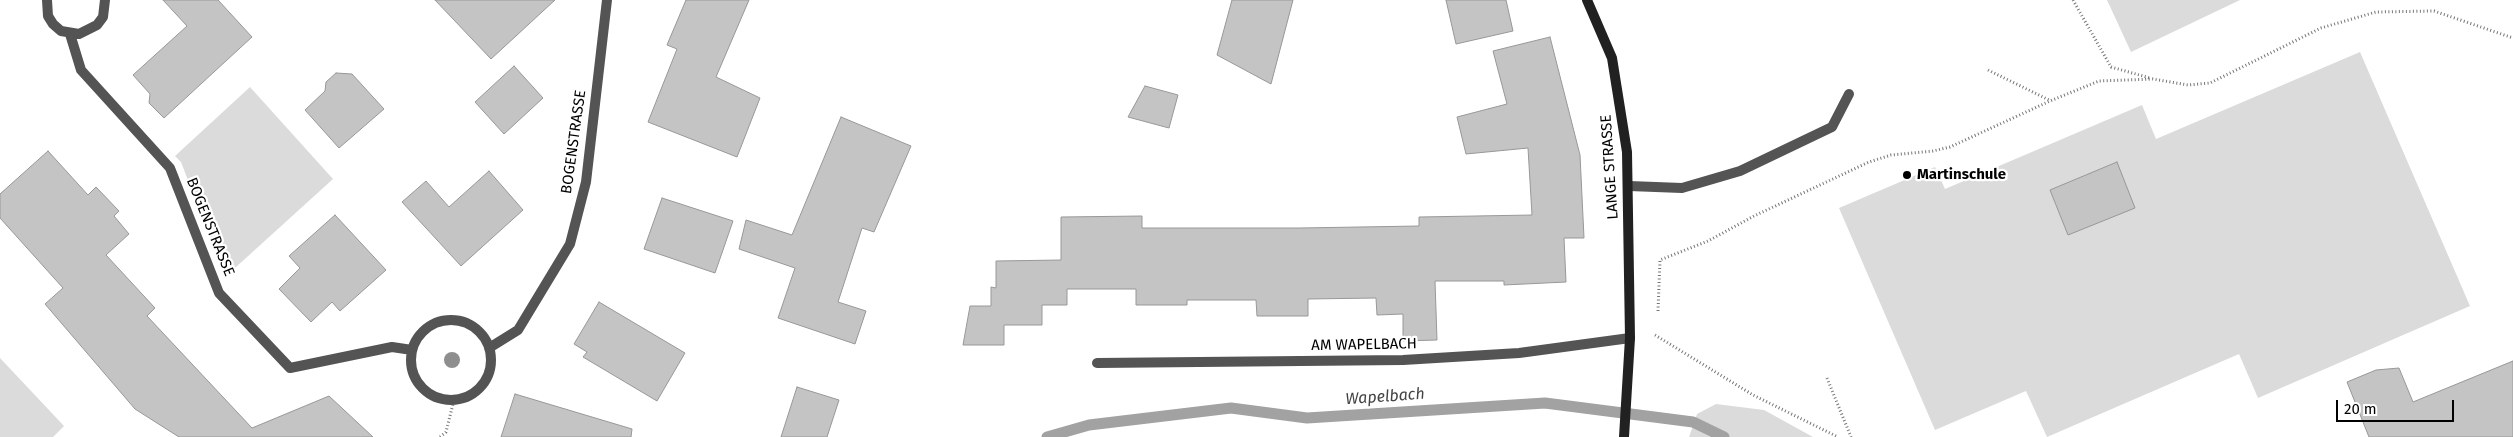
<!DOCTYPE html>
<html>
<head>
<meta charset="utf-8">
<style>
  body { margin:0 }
  #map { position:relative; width:2513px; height:437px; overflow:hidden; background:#fff; font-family:"Fira Sans",sans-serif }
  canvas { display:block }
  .scale { position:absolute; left:2336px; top:400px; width:118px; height:22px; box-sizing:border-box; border:2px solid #000; border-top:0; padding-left:6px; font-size:15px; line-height:18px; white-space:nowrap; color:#000; -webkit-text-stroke:4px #fff; paint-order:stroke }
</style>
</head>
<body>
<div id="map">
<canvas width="2513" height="437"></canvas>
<div class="scale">20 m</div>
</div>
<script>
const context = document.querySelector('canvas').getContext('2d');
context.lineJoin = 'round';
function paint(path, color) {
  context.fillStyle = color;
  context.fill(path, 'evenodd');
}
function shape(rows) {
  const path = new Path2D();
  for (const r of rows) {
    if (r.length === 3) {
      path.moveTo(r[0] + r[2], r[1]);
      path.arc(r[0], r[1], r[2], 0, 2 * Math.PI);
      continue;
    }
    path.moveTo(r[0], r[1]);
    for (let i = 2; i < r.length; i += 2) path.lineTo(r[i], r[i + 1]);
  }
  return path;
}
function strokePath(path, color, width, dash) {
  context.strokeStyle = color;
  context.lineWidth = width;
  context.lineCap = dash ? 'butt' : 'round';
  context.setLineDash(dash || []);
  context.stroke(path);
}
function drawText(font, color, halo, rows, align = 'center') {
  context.font = font + ' "Fira Sans",sans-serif';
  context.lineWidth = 4.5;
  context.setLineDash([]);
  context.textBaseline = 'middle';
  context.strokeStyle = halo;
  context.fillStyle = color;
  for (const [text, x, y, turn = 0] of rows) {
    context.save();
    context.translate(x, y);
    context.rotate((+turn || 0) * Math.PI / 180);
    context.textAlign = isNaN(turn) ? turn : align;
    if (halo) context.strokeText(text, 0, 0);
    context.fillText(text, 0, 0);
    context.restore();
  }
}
paint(shape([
  [2107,0,2240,0,2131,52],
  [2360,52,2470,306,2258,398,2239,354,2047,437,2026,391,1935,430,1839,208,1935,167,1945,189,2142,105,2156,139],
  [250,87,333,179,225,277,181,162,175,156],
  [0,358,64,426,53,437,0,437],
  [1716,404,1764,410,1813,437,1689,437,1697,414]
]), '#dbdbdb');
strokePath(shape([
  [1047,437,1089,425,1231,408,1307,418,1545,403,1693,422,1724,437]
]), '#a2a2a2', 11);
const building = shape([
  [163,0,218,0,252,37,164,118,149,103,150,94,133,75,187,26,163,0],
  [435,0,555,0,491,59,435,0],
  [686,0,749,0,716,77,760,98,737,157,648,122,677,49,667,45,686,0],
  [1232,0,1293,0,1271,84,1217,55,1232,0],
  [1446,0,1506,0,1513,31,1456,44,1446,0],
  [1550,37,1580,155,1584,238,1564,238,1566,282,1504,285,1504,281,1435,281,1437,340,1403,341,1403,314,1377,315,1376,298,1308,299,1308,316,1257,316,1256,300,1187,300,1187,305,1136,305,1136,289,1067,289,1067,305,1042,305,1042,325,1004,325,1004,345,963,345,970,306,991,306,991,287,996,288,996,261,1061,260,1061,217,1142,216,1142,228,1300,228,1419,226,1419,217,1532,215,1528,148,1466,154,1457,117,1507,104,1493,51,1550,37],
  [514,66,543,98,504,134,475,102,514,66],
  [336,73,352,74,384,109,339,148,305,110,325,91,326,82,336,73],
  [1145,86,1178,95,1169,128,1128,117,1145,86],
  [841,117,911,146,874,232,862,228,838,302,866,311,855,344,778,318,795,268,739,249,746,220,792,235,841,117],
  [48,151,88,195,96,187,119,211,114,216,129,234,106,255,155,308,147,316,252,428,329,396,373,437,179,437,135,409,45,304,63,288,0,218,0,194,48,151],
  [2117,162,2135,208,2068,235,2050,190,2117,162],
  [489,171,523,210,461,266,402,202,426,181,449,207,489,171],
  [662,198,733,221,715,273,644,249,662,198],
  [335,215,386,270,340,311,332,302,311,322,279,289,300,268,289,256,335,215],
  [599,302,685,353,657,401,583,357,587,352,574,344,599,302],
  [2513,361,2513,437,2369,437,2347,382,2376,370,2399,368,2413,402,2513,361],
  [797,387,839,400,827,437,781,437,797,387],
  [515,394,632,429,631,437,501,437,515,394]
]);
paint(building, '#c4c4c4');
strokePath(building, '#989898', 1);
strokePath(shape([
  [2073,0,2111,67,2150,78],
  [1988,70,2049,100],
  [1658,311,1660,260,1708,241,1754,216,1869,162,1891,155,1933,151,1950,147,2050,101,2099,81,2153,79,2188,85,2210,83,2321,28,2376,12,2434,11,2513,38],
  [1655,335,1753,395,1838,437],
  [1827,378,1851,437],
  [440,437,446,432,454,400]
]), '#767676', 3, [1, 2.5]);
strokePath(shape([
  [1629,186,1682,188,1740,171,1832,127,1849,94]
]), '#545454', 10);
strokePath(shape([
  [47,0,48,16,53,24,61,31,79,34,97,25,103,17,105,0],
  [70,34,81,70,170,168,219,293,290,368,392,347,412,350],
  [451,360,40],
  [489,348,518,330,570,244,586,182,607,0],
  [1097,363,1403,360,1519,353,1630,338]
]), '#545454', 10);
strokePath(shape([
  [1587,0,1612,58,1627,152,1630,338,1624,437]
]), '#212121', 10);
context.fillStyle = '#8e8e8e';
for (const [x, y] of [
  [452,360]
]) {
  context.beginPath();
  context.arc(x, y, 8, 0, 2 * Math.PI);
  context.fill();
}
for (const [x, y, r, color] of [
  [1907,175,5,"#000"]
]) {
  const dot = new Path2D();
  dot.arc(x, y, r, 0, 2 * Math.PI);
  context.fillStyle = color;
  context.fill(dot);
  strokePath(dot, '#fff', 2);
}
drawText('15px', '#000', '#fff', [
  ["BOGENSTRASSE",574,142,-82],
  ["LANGE STRASSE",1610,167,-94],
  ["BOGENSTRASSE",210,227,68],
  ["AM WAPELBACH",1364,345,-1]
]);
drawText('bold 15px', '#000', '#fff', [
  ["Martinschule",1917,175]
], 'left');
drawText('italic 16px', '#434343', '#fff', [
  ["Wapelbach",1385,397,-4]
]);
</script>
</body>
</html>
